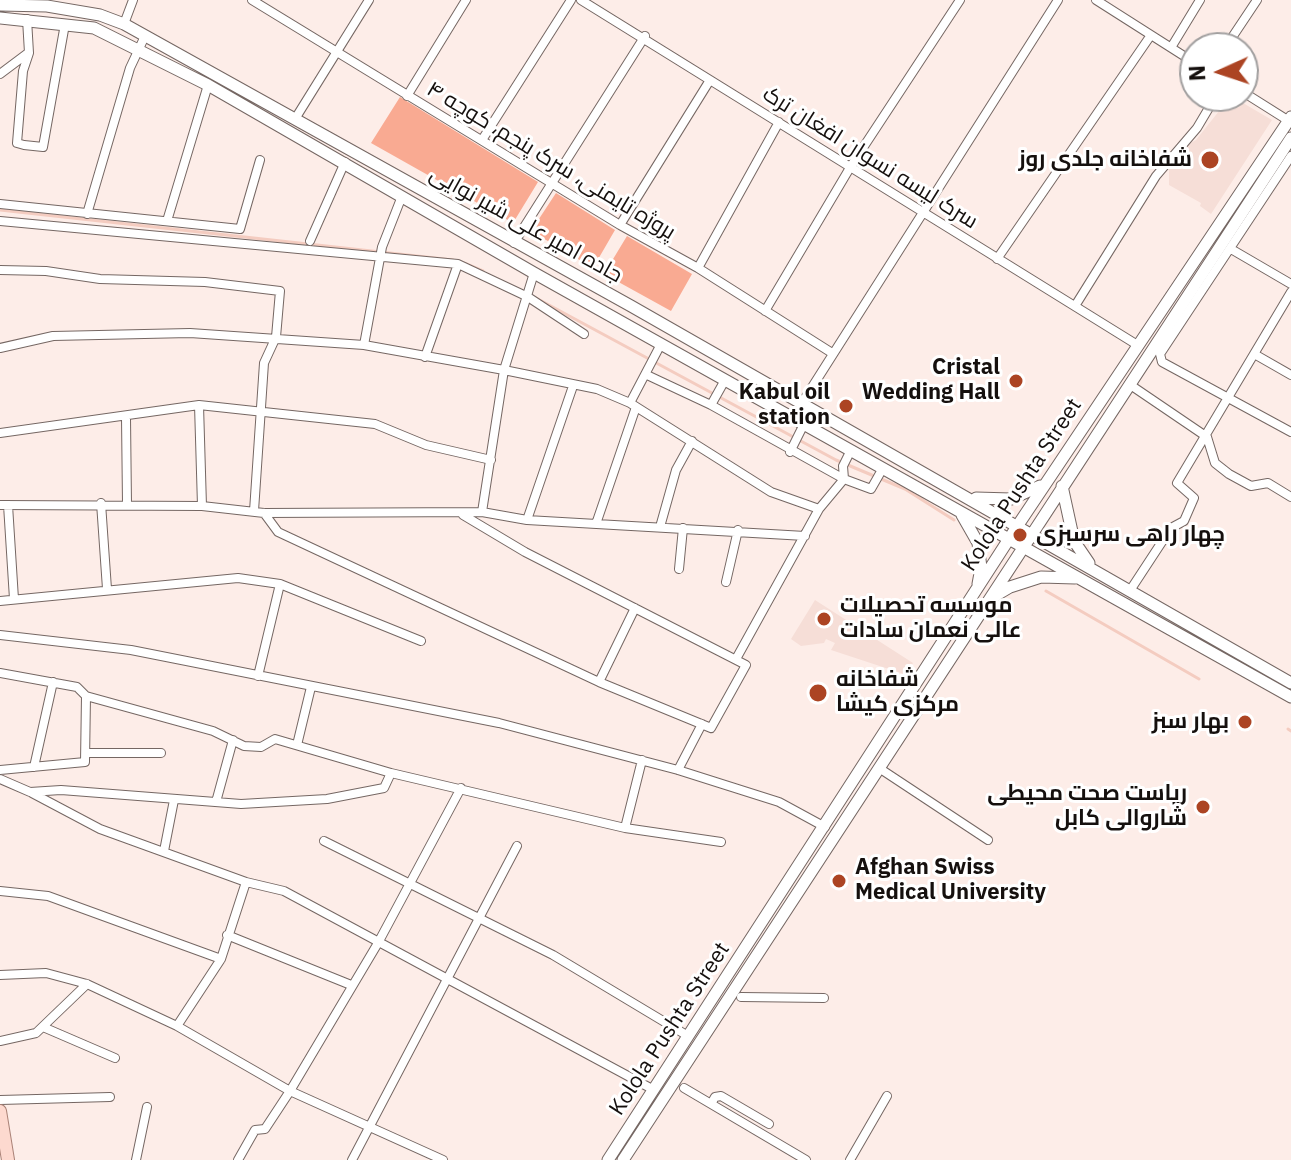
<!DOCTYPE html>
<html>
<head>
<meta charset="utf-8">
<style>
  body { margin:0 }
  #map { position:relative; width:1291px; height:1160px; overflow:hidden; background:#fdede8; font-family:"IBM Plex Sans",sans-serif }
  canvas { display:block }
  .north { position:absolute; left:1179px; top:32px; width:80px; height:80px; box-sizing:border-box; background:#fff; border:2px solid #a19f9f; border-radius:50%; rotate:267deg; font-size:22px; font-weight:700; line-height:32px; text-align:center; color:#15100e }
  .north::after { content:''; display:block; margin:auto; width:28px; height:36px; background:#ac4423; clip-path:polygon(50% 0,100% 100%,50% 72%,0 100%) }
</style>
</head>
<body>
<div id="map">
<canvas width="1291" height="1160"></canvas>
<div class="north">N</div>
</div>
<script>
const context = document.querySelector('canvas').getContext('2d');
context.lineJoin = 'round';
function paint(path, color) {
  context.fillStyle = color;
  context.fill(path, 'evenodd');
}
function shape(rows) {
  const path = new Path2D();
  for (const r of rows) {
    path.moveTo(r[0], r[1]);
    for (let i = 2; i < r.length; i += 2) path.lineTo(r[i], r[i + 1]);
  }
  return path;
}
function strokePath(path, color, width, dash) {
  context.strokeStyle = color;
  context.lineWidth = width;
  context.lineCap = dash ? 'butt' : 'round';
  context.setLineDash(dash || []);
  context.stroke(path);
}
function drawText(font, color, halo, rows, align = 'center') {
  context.font = font + ' "IBM Plex Sans",Cairo,sans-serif';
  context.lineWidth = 6;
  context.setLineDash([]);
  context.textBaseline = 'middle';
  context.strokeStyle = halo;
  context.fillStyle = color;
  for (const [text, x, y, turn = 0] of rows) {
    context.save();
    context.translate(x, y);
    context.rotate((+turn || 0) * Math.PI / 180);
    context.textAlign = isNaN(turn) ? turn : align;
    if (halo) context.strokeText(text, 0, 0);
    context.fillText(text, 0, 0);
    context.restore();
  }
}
paint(shape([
  [1231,96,1272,120,1211,214,1200,206,1201,203,1169,185,1169,169,1178,150,1196,140],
  [815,600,913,663,907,675,831,650,835,643,826,639,824,643,801,646,791,639]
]), '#f6ded7');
paint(shape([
  [400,97,538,182,513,223,371,143],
  [556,193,615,230,593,268,531,231],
  [627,236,692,274,671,311,604,274]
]), '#f9aa92');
strokePath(shape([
  [0,210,453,260],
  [464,263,483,271],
  [536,298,836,460,905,489,954,520],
  [1046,591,1199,679],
  [1288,729,1291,731]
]), '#f4ccc0', 3);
const minor = shape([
  [252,0,620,225,698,268,832,353],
  [581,0,1139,346],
  [1096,0,1195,63],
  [27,19,29,53,23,71,17,143,24,145,43,147,65,24],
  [124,24,133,0],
  [1172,46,1200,0],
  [1225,48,1257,0],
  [0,74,28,53],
  [1243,92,1289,121],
  [407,96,466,0],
  [295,119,369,0],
  [482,140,571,0],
  [1291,156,1160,354,1162,362,1291,432],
  [0,204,240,229,260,160],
  [87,214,130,68,145,36],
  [0,221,458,264,528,297,584,334],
  [167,221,208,85],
  [620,225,710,80],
  [310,241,345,162],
  [514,243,645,36],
  [1231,249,1291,284],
  [997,259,1151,35],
  [698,268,779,122],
  [0,270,46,271,100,279,205,282,280,291,276,337,264,363,254,511],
  [1075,306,1156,176,1197,128,1216,96],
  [765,311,851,166,960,0],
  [364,345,382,247,402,196],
  [0,348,53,336,190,333,364,345,504,370,597,389,630,403,771,492,819,509],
  [1256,355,1291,375],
  [425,357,458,264],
  [647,375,711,405,844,479,871,489,883,468],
  [1129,384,1207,437,1215,463,1229,474,1251,486,1268,483,1291,497],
  [630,403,661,344],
  [802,403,1058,0],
  [199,405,202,506],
  [711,405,725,380],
  [126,418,127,504],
  [0,433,199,405,375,424,426,445,491,460],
  [790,452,804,424],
  [101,503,107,589],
  [0,505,202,506,264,513,482,512,527,520,805,536],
  [8,505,14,599],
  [482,512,504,370,534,273],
  [264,513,278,532,599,682,711,728,746,665,525,552,463,515],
  [527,520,573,386],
  [596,524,636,407],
  [660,527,676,470,692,441],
  [679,569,683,528],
  [726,582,738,530],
  [1131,589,1171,528,1184,521,1194,498,1177,483,1291,292],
  [0,601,238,578,280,584,421,641],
  [0,635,131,650,499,723,678,770,779,802,825,827],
  [736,659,819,509,844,479,843,466,851,450],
  [0,673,77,687,86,696,213,731,244,746,261,747,275,739,391,773],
  [258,676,280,584],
  [599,682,635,608],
  [297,745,311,687],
  [86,753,161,753],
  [34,767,53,682],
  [879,768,988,840],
  [0,770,85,762,86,696],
  [678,770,702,724],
  [0,779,30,792,61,790,241,804,327,799,384,788,391,773,625,828,721,842],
  [32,793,100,829,246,882,284,891,654,1090],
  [216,802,233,740],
  [625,828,642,760],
  [324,841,553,955,688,1036],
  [164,851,174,800],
  [0,891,48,896,221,959],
  [227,935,351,985],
  [0,975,46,973,87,984,177,1026,290,1091,443,1160],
  [741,997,824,998],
  [177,1026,221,959,246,882],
  [43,1027,115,1058],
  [0,1041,36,1033,87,984],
  [684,1088,806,1160],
  [0,1100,110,1097],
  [711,1104,715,1097,721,1096,769,1124],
  [136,1160,147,1107],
  [238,1160,255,1130,265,1129,290,1091,378,943,461,788],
  [352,1160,517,846],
  [850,1160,887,1096]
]);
const secondary = shape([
  [0,5,47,6,100,15,124,24,631,306,1291,683],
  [0,18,94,28,208,85,534,273,1291,697],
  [1062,486,1074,541,1089,563],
  [976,498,1011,499,1040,486],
  [962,515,978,543,981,568,978,584],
  [993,597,1010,587,1041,577,1075,578],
  [608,1160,1018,525,1291,117],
  [623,1160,1291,138]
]);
const primary = shape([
  [0,1111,8,1160]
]);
strokePath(minor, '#756763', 10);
strokePath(secondary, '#756763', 13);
strokePath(primary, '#aa8277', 14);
strokePath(minor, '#fff', 8);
strokePath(secondary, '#fff', 11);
strokePath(primary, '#fdd9cf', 12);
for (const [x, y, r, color] of [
  [1210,160,10,"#ac4423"],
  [1016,381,8,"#ac4423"],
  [846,406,8,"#ac4423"],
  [1020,535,8,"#ac4423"],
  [824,619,8,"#ac4423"],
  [818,693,10,"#ac4423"],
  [1245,722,8,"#ac4423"],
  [1203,807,8,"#ac4423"],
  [839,881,8,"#ac4423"]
]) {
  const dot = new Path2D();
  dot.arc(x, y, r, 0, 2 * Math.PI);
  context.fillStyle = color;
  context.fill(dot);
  strokePath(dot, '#fff', 3);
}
drawText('22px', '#15100e', '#fff', [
  ["سرک لیسه نسوان افغان‌ ترک",870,158,32],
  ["پروژه تایمنی، سرک پنجم، کوچه ۴",551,161,31],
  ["جاده امیر علی شیر نوایی",526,225,29],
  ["Kolola Pushta Street",1022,485,-57],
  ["Kolola Pushta Street",670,1029,-57]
]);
drawText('bold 22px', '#15100e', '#fff', [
  ["شفاخانه جلدی روز",1192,160],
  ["Cristal",1000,368],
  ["Wedding Hall",1000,393],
  ["Kabul oil",830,393],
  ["station",830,418],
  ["چهار راهی سرسبزی",1036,535,"left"],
  ["موسسه تحصیلات",840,606,"left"],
  ["عالی نعمان سادات",840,631,"left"],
  ["شفاخانه",836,680,"left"],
  ["مرکزی کیشا",836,705,"left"],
  ["بهار سبز",1229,722],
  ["ریاست صحت محیطی",1187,794],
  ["شاروالی کابل",1187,819],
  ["Afghan Swiss",855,868,"left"],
  ["Medical University",855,893,"left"]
], 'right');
</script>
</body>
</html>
